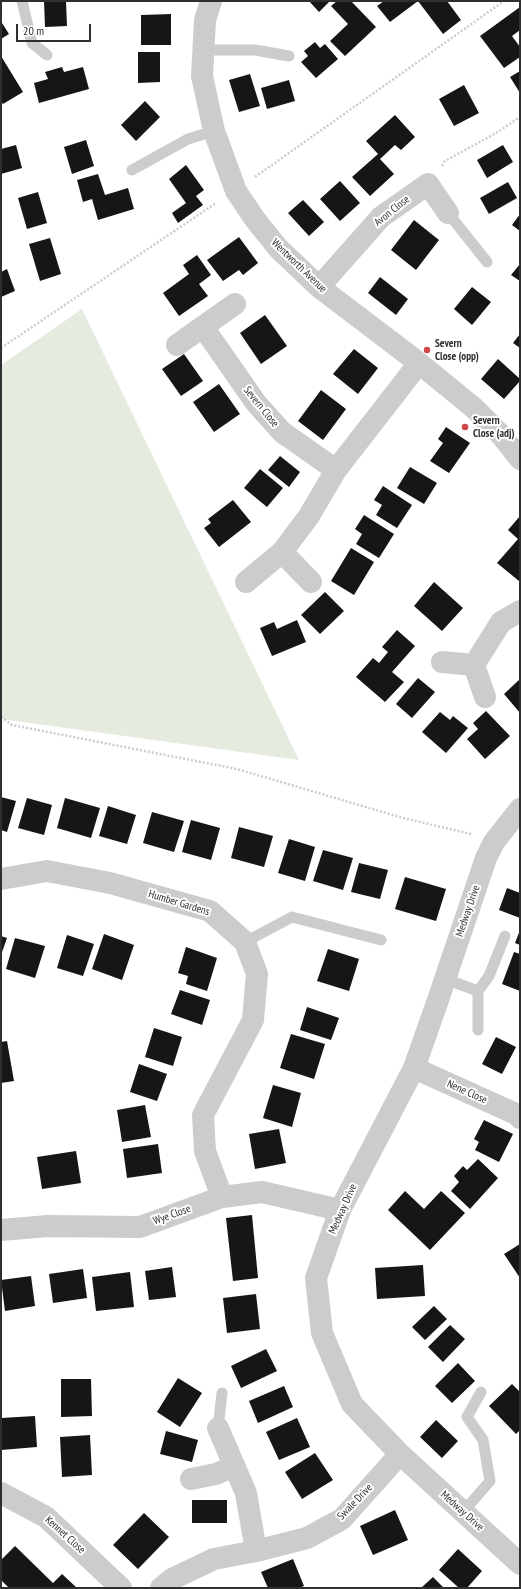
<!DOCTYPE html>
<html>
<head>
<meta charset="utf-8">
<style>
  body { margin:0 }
  #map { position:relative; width:521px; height:1589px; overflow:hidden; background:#fff; font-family:"PT Sans Narrow",sans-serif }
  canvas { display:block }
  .frame { position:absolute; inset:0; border:2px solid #2f2f2f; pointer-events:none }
  .scale { position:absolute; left:16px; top:24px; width:75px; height:18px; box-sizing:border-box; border:2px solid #2f2f2f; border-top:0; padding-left:5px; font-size:12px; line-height:14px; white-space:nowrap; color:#2f2f2f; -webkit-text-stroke:3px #fff; paint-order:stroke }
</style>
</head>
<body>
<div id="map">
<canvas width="521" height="1589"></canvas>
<div class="frame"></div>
<div class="scale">20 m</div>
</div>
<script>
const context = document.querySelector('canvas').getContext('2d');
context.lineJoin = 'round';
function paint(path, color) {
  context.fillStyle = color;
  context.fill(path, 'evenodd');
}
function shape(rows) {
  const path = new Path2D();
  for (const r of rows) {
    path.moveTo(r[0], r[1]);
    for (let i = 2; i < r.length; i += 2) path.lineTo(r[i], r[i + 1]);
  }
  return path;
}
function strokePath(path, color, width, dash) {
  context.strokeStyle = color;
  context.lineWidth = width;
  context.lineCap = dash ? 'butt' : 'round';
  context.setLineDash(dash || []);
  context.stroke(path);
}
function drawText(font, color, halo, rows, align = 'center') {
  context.font = font + ' "PT Sans Narrow",sans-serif';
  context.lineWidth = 4;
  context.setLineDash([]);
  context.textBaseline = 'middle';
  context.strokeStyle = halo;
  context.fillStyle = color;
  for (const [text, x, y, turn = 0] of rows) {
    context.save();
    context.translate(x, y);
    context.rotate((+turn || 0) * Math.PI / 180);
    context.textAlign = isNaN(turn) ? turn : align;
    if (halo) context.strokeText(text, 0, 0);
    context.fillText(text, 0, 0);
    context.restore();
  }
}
paint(shape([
  [82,309,299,760,1,719,1,365]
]), '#e5ebdf');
paint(shape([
  [44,1,66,1,67,26,45,27],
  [309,1,330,1,319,12],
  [337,1,351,1,376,27,345,56,330,41,348,24,331,6],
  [384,1,418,1,390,22,377,6],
  [418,1,447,1,461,20,443,34],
  [520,7,520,30,512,36,520,47,520,57,504,68,480,36],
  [171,14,171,45,141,45,141,15],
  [2,23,9,34,1,39,1,24],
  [315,42,320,48,325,44,338,59,316,78,301,62,308,56,304,51],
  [138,52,160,52,160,82,138,83],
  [1,56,23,92,3,104,1,102],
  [62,67,64,72,83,67,89,89,39,103,34,83,48,79,45,72],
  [520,71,520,93,510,77],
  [250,74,260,106,239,112,229,80],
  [289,80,295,101,267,109,261,88],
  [464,85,479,113,454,126,439,99],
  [145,101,160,117,136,141,121,125],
  [395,115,415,137,401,150,395,145,380,159,394,174,370,196,352,177,378,154,366,141],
  [86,140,94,166,72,174,64,147],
  [16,145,22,168,1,174,1,149],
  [503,145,513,162,487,178,477,160],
  [186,165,204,190,196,196,203,205,178,223,172,213,186,203,169,179],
  [98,174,105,195,128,188,134,209,98,220,92,199,83,202,77,180],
  [340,181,360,203,340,221,320,199],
  [508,182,517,198,489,214,480,198],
  [38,192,47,223,27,229,18,198],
  [303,200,324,222,309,236,288,213],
  [520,214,520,231,512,225],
  [414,220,439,240,416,270,391,250],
  [239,237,258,263,243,275,239,270,223,281,207,260],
  [50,238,61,274,40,281,29,244],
  [197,255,211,275,199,284,208,296,179,316,163,293,189,274,183,265],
  [520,264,520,281,511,275],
  [7,269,15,291,1,297,1,272],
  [380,277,408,299,396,315,368,293],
  [472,287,491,302,472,325,454,309],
  [265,315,287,346,261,364,240,333],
  [520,334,520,348,513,343],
  [354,349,378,368,358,394,333,374],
  [184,354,203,381,181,396,162,369],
  [498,359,520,379,520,381,504,399,481,379],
  [219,384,240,414,214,432,193,402],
  [321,390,346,409,323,440,298,421],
  [446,427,470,443,449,473,430,461,443,443,438,439],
  [280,456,300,472,289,487,268,470],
  [410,467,437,483,424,504,397,488],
  [260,469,283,488,267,507,244,488],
  [383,486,412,505,397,528,376,515,382,505,374,500],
  [233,500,251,522,219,547,204,528,211,523,208,519],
  [364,515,394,534,379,558,356,544,362,534,355,529],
  [520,516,520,580,519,581,497,563,518,539,508,530],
  [351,548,374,562,354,595,331,581],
  [434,582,463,608,442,631,414,606],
  [325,592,344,611,320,634,301,615],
  [297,620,306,642,272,656,260,628,274,622,277,629],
  [397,630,415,646,392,672,404,682,385,702,356,677,373,658,379,663,388,652,382,647],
  [418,678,435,692,412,718,396,704],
  [520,679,520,713,504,694],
  [486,711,510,736,485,759,467,739,478,729,473,723],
  [440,712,450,720,453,716,468,728,446,753,422,732],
  [1,797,16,801,7,832,1,830],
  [27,798,52,805,44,835,18,828],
  [65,798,100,808,91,838,57,828],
  [108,806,136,815,127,844,99,836],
  [152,812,184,821,174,852,143,843],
  [191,820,220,828,211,860,182,852],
  [239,827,273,836,264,867,231,858],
  [289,839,315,847,305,881,278,873],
  [323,850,353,858,343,890,313,881],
  [359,863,388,870,380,899,351,892],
  [405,877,446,889,436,921,395,909],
  [507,888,520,893,520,918,499,910],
  [520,930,520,945,515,943],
  [104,934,134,945,122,980,92,969],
  [67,935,94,944,83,976,57,968],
  [1,936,7,938,1,955],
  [15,938,45,946,35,978,6,969],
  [186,947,217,958,207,991,186,984,188,976,178,973],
  [328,949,359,959,349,991,317,981],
  [514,952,520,954,520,991,502,984],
  [180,990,210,1000,202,1025,171,1014],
  [307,1007,339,1018,331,1040,300,1030],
  [154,1028,182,1037,173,1066,145,1057],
  [291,1034,325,1044,314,1079,280,1068],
  [496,1037,516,1047,502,1074,482,1064],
  [7,1041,14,1081,1,1083,1,1042],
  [139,1064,167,1074,157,1101,130,1092],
  [273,1085,301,1093,292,1127,263,1118],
  [145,1105,151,1137,122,1142,117,1110],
  [484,1120,513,1134,499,1162,475,1150,479,1142,474,1139],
  [279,1129,286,1163,255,1169,249,1134],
  [158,1144,162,1173,127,1178,123,1149],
  [76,1151,81,1183,42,1189,37,1157],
  [478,1159,498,1178,470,1209,451,1191,459,1182,454,1176,463,1166,467,1170],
  [405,1191,424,1209,441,1191,465,1213,430,1250,388,1210],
  [252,1215,258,1278,233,1281,226,1218],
  [520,1244,520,1278,504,1254],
  [423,1265,425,1296,377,1299,375,1268],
  [172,1267,176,1297,149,1300,145,1271],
  [83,1269,87,1298,53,1303,49,1274],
  [130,1272,134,1307,96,1311,92,1277],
  [31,1276,35,1306,5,1311,1,1280],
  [256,1294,260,1329,227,1333,223,1298],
  [434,1306,447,1319,425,1340,412,1327],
  [450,1325,465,1339,443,1362,428,1347],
  [266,1349,277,1371,241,1388,231,1366],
  [458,1363,475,1381,452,1403,435,1386],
  [178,1378,202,1393,180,1427,157,1412],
  [61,1379,91,1379,92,1416,61,1417],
  [512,1384,520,1392,520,1430,516,1434,489,1406],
  [284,1386,293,1407,258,1423,249,1401],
  [35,1416,37,1447,1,1450,1,1418],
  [297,1418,310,1447,279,1460,266,1432],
  [436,1420,458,1441,442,1458,420,1437],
  [166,1431,198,1440,192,1462,160,1454],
  [90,1435,92,1475,62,1477,60,1437],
  [315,1453,333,1480,302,1499,285,1472],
  [192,1500,227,1500,227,1523,192,1523],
  [395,1510,408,1540,373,1555,360,1526],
  [144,1513,169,1537,138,1569,113,1545],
  [15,1546,53,1583,62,1574,77,1588,9,1588,1,1580,1,1560],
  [458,1549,482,1571,467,1588,459,1588,439,1570],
  [293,1559,304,1586,299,1588,268,1588,261,1572],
  [433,1577,444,1588,421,1588]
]), '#161616');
strokePath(shape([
  [442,166,445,161,496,133,520,117],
  [255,177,504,1],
  [1,348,216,203],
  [1,717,12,725,237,769,403,818,471,834]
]), '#ccc', 2.5, [2, 2]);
strokePath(shape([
  [22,1,32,43,47,55],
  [203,50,255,50,289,56],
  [132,170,188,139,214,131],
  [448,213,487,262],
  [245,942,292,917,381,940],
  [445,979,478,991],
  [478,1030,478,991,489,976,505,936],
  [218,1428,222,1393],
  [463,1512,490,1481,483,1440,467,1417,481,1392]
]), '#ccc', 11);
strokePath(shape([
  [211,1,205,20,202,76,214,131,236,191,254,218,278,248,319,287,419,363,474,408,501,435,520,459],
  [319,287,381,217,428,184,448,213],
  [203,327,256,403,282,432,336,470],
  [177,345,235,304],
  [282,552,311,582],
  [246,582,282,552,309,516,336,470,419,363],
  [442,662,474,665],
  [485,697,474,665,501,622,520,611],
  [520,809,494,842,486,858,438,1000,414,1068,340,1210,316,1278,322,1333,352,1404,400,1454,520,1564],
  [1,879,47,871,110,883,210,911,245,942,257,974,253,1020,203,1115,205,1151,222,1197],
  [414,1068,516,1114,520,1118],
  [1,1230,48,1226,140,1227,222,1197,262,1192,340,1210],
  [218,1428,246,1493,256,1551],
  [191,1479,216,1474,234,1466],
  [1,1493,46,1517,121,1588],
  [161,1588,172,1579,214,1559,256,1551,307,1538,342,1519,400,1454]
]), '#ccc', 22);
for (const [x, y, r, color] of [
  [427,350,4,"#d0484b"],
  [465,427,4,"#d0484b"]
]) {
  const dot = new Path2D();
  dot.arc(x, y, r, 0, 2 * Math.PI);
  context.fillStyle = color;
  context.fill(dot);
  strokePath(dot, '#fff', 1.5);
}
drawText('11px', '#2f2f2f', '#fff', [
  ["Avon Close",392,211,-39],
  ["Wentworth Avenue",299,266,44],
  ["Severn Close",261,407,51],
  ["Humber Gardens",179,903,17],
  ["Medway Drive",468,911,-71],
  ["Nene Close",467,1092,24],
  ["Medway Drive",343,1209,-66],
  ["Wye Close",172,1215,-20],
  ["Swale Drive",355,1502,-46],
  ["Medway Drive",462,1511,42],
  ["Kennet Close",65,1535,42]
]);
drawText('bold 11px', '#2f2f2f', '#fff', [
  ["Severn",435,344],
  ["Close (opp)",435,357],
  ["Severn",473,421],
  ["Close (adj)",473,434]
], 'left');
</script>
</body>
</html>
